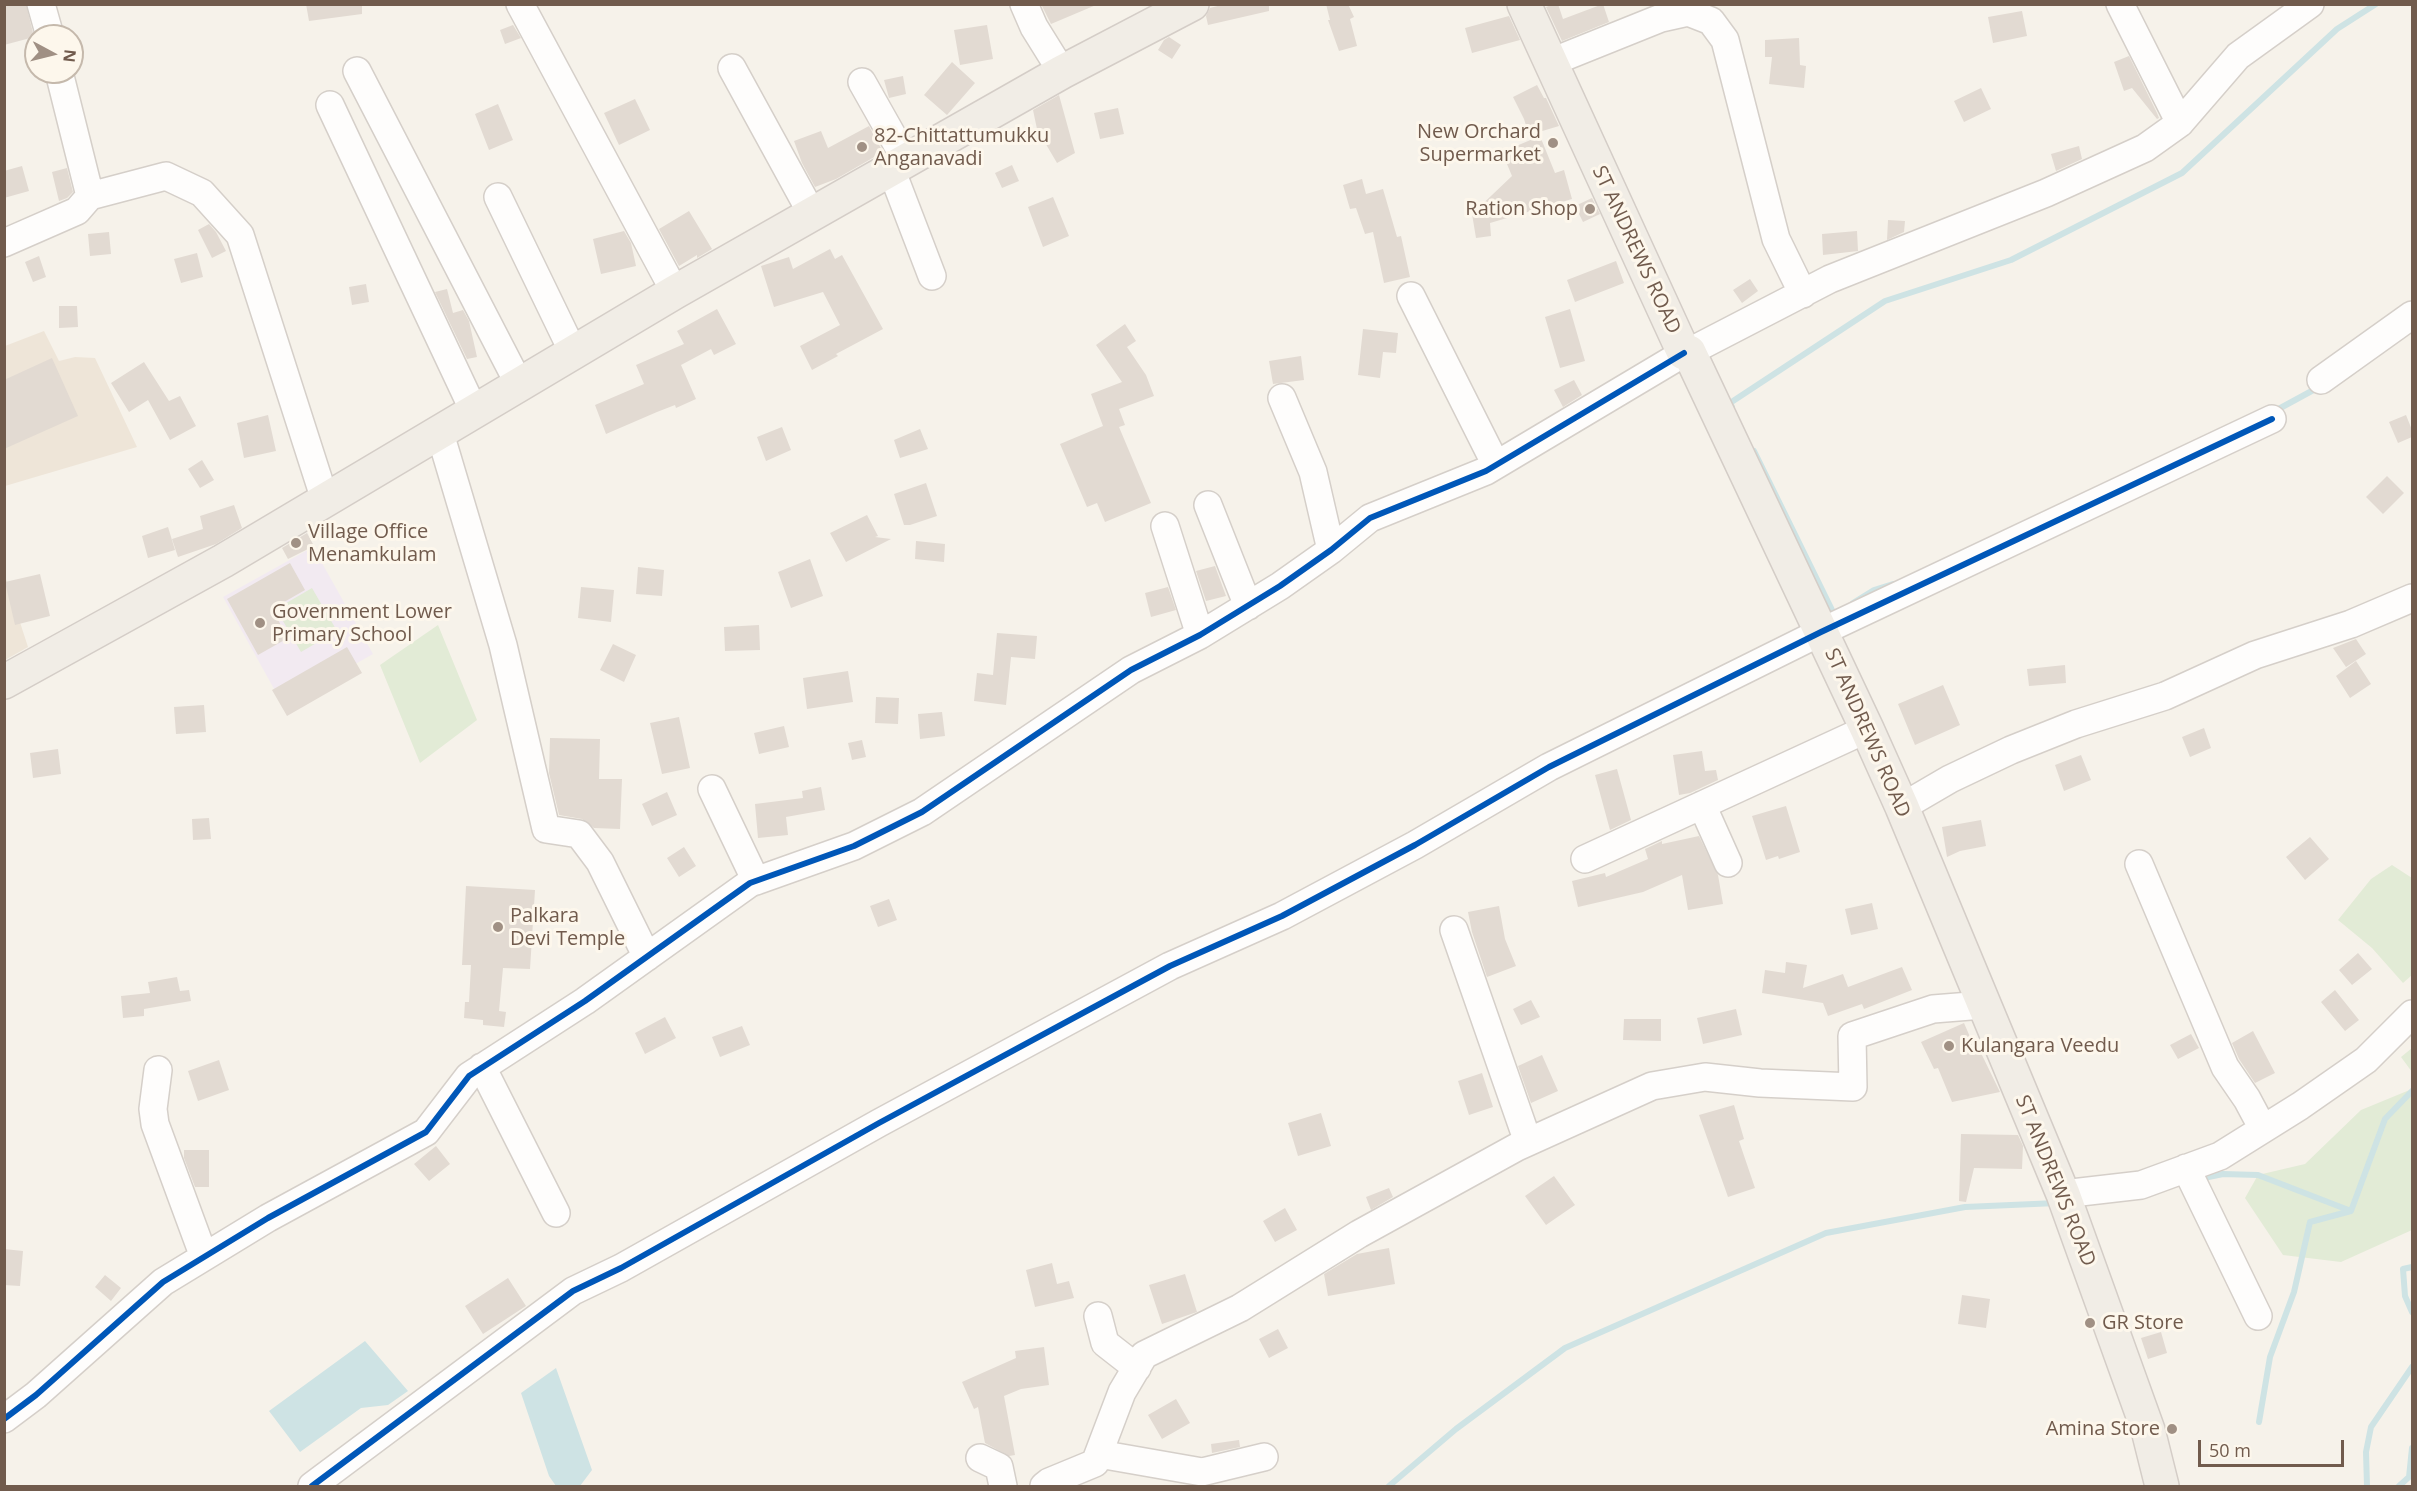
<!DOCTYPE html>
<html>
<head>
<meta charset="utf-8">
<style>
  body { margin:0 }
  #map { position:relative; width:2417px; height:1491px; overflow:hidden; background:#f6f2ea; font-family:"Open Sans",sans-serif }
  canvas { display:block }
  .frame { position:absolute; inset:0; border:6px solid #715b4d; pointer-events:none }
  .north { position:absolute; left:24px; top:24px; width:60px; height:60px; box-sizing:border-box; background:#fdf7ec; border:2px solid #c5b9ac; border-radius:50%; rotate:97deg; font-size:16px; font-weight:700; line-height:24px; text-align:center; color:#715b4d }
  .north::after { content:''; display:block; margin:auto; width:21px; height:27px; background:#a09084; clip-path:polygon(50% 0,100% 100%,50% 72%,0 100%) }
  .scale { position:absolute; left:2198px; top:1440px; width:146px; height:27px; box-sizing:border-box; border:3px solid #715b4d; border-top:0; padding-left:8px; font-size:18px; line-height:21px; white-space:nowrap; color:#715b4d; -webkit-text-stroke:4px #fdf7ec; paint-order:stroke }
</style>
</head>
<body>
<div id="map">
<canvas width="2417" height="1491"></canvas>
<div class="frame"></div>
<div class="north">N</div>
<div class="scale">50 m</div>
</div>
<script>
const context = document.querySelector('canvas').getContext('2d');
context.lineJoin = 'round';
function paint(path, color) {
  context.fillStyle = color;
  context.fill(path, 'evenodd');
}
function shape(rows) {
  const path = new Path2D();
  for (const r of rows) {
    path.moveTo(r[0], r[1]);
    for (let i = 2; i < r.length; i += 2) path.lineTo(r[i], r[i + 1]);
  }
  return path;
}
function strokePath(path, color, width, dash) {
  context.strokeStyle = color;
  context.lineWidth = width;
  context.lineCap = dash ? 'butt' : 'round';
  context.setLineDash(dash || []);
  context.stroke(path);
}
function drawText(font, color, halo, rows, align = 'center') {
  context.font = font + ' "Open Sans",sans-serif';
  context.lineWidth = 6;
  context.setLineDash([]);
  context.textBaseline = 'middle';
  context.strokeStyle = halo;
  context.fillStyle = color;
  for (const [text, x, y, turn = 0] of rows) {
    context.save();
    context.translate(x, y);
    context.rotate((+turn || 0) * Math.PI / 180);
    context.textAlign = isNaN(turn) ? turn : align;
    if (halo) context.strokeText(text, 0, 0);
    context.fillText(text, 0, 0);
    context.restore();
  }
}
paint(shape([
  [44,331,59,361,75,357,95,358,137,447,5,486,5,346],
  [4,573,28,647,5,660,4,660]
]), '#eee5d8');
paint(shape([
  [313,547,373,654,283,705,223,597]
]), '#f2eaf1');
paint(shape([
  [312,588,337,631,301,652,276,609],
  [438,625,477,720,420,763,380,665],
  [2392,865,2412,878,2412,975,2403,983,2372,948,2338,920,2371,879],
  [2412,1048,2412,1072,2401,1057],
  [2412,1089,2412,1230,2341,1262,2283,1255,2245,1198,2258,1175,2305,1164,2361,1110]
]), '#e2ebd6');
paint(shape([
  [365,1341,408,1391,388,1405,361,1408,300,1452,269,1411],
  [556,1368,592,1470,580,1486,556,1486,549,1476,521,1393]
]), '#cee3e4');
strokePath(shape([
  [1732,407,1730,403,1885,301,2011,260,2182,173,2337,29,2376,4],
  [2273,412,2319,387],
  [1754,451,1834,614,1837,613],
  [1853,603,1874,590,1893,584],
  [2199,1179,2223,1174,2258,1175,2351,1211,2385,1119,2412,1091],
  [2412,1267,2403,1269,2405,1296,2412,1312],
  [2259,1422,2270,1357,2294,1292,2310,1222,2351,1211],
  [1389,1486,1456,1429,1565,1348,1826,1233,1965,1207,2057,1203],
  [2367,1486,2366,1452,2371,1427,2412,1367],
  [2399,1486,2409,1477,2412,1448]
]), '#cee3e4', 6);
paint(shape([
  [4,4,26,4,34,37,4,45],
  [306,4,362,4,362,14,309,21],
  [1041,4,1096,4,1096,5,1051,24],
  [1225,4,1269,4,1269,11,1208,25,1206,16,1210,8],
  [1326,4,1348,4,1354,17,1350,19,1357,46,1339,51,1328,20,1330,20],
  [1554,4,1558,4,1563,19,1603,4,1609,22,1562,41,1546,7],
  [2022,11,2027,36,1993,43,1988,17],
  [1509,16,1520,40,1472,53,1465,28],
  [513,25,521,38,505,44,500,30],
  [987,25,993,59,960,65,954,30],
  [1169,37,1181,45,1172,59,1158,50,1164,40],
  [1799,38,1800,65,1806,66,1804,88,1769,84,1772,57,1765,57,1765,40],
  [2129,56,2157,113,2159,118,2157,119,2132,88,2124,91,2114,62],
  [952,62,975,83,947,115,924,95],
  [903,76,906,94,889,98,884,80],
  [1537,85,1544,98,1546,98,1559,126,1529,135,1524,119,1513,97],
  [1981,88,1991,109,1964,122,1954,101],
  [1059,95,1075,153,1057,163,1037,129,1033,110],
  [635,99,650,130,619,145,604,113],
  [498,104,513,140,489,150,475,114],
  [1118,108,1124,134,1100,139,1094,113],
  [869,126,883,152,836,179,815,187,802,163,794,141,821,131,828,148],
  [1540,136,1555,173,1564,170,1572,199,1490,223,1491,236,1476,238,1472,214,1512,176,1502,152],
  [2079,146,2082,159,2056,171,2051,154],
  [1012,165,1019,181,1002,188,995,173],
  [22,166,29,191,4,198,4,171],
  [67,168,73,192,67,198,59,201,52,172],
  [1362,179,1366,194,1383,189,1397,237,1401,236,1410,277,1384,283,1373,232,1365,234,1356,208,1350,209,1343,185],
  [1053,197,1069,236,1043,247,1028,207],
  [1592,198,1600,214,1583,222,1575,206],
  [689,211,712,249,697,258,697,255,679,266,659,229],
  [1888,220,1905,221,1904,232,1887,240],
  [209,224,216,232,226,251,212,258,198,230],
  [624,231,631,243,636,266,601,274,593,239],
  [1857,231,1858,251,1823,255,1822,234],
  [109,232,111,254,90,256,88,234],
  [830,249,835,259,842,255,883,329,836,354,838,356,812,370,800,346,840,325,823,292,774,307,761,266,789,257,793,269],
  [197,253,203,277,181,283,174,259],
  [39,256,46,277,33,282,25,262],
  [1616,261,1624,283,1575,302,1567,280],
  [1750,279,1758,291,1742,303,1733,290],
  [366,284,369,302,352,305,349,287],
  [447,289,453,313,463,310,469,321,477,357,467,359,435,292],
  [59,306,77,306,78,327,59,328],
  [717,309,736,344,714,355,711,349,681,365,696,399,676,408,675,405,657,412,606,434,595,405,644,384,636,365,684,344,677,331],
  [1570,309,1585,361,1560,368,1545,317],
  [1125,324,1136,341,1127,347,1146,375,1154,396,1119,409,1125,425,1119,427,1151,503,1105,522,1097,503,1087,507,1060,444,1103,426,1091,394,1122,382,1096,345],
  [1363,329,1398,333,1396,353,1383,352,1380,378,1358,375],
  [1301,356,1304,380,1273,384,1269,361],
  [52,358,78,416,4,449,4,380],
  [144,362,169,401,180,396,196,426,170,440,148,400,129,412,111,383],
  [1574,380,1582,395,1563,407,1554,390],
  [268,415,276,451,244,458,237,423],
  [2406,415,2412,430,2412,437,2398,443,2389,422],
  [782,427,791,450,766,461,757,437],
  [920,429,928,449,900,458,894,440],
  [202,460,214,480,200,488,188,469],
  [2387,476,2404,493,2383,514,2366,497],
  [926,483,937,516,910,525,904,525,894,494],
  [234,505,242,528,216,544,178,557,172,539,203,529,200,516],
  [867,515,878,536,875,537,891,539,846,562,830,533],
  [168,527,175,550,148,558,142,536],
  [307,533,314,546,288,559,282,548],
  [916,541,945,544,944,562,915,559],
  [810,559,823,596,791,608,778,572],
  [290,563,305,590,272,609,288,638,258,655,227,599],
  [1215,566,1226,596,1206,601,1196,571],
  [638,567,664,570,662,596,636,594],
  [40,574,50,616,15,625,5,582],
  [581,587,614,590,611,622,578,618],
  [1168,587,1176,610,1151,617,1145,593],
  [759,625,760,650,725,651,724,627],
  [997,633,1037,636,1035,659,1011,657,1006,705,974,701,977,673,993,675],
  [2356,639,2366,654,2346,667,2333,648],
  [613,644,636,655,624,682,600,670],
  [347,647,362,673,287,716,272,690],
  [2356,661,2371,684,2350,698,2336,676],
  [2065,665,2066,683,2029,686,2027,669],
  [848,671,853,702,807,709,803,678],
  [1943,685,1960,725,1915,745,1898,704],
  [876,697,899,698,898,724,875,723],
  [204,705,206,732,176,734,174,707],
  [942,712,945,736,920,739,918,714],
  [679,717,690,768,662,774,650,723],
  [784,726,789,747,759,754,754,733],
  [2204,728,2211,748,2190,757,2182,737],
  [550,738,600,739,599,779,622,779,620,829,594,828,582,819,559,815,549,773],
  [862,740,866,757,852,760,848,743],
  [58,749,61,774,33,778,30,753],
  [1702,751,1705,771,1716,770,1718,780,1690,793,1679,795,1673,755],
  [2081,755,2091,780,2064,791,2055,765],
  [1617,769,1631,820,1610,830,1595,775],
  [821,787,825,810,786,817,788,835,758,838,755,804,803,798,802,791],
  [667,792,677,815,652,826,642,804],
  [1786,806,1800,852,1779,859,1778,856,1766,860,1752,816],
  [209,818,211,839,193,840,192,819],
  [1981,820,1986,846,1960,851,1947,857,1942,827],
  [1699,836,1718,875,1723,904,1688,910,1682,875,1643,892,1578,907,1572,881,1605,873,1606,877,1648,859,1645,849,1662,841,1662,844],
  [2310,837,2329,859,2305,880,2286,857],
  [684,847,696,866,679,877,667,858],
  [466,886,535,890,530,969,503,968,499,1011,506,1012,504,1027,483,1025,483,1020,464,1018,465,1002,469,1002,471,965,462,965],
  [889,899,897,920,878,927,870,906],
  [1872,903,1878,929,1851,935,1845,909],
  [1499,906,1505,939,1516,966,1487,977,1472,932,1468,912],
  [2358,953,2372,969,2352,985,2339,970],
  [1786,962,1807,965,1803,988,1843,974,1848,987,1902,967,1912,990,1864,1009,1862,1004,1828,1016,1823,1003,1762,993,1765,970,1785,973],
  [177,977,180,991,189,990,191,1001,144,1009,144,1016,123,1018,121,996,150,993,148,982],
  [2335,990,2359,1020,2345,1031,2321,1002],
  [1531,1000,1540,1017,1521,1025,1513,1009],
  [1736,1009,1742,1035,1703,1044,1697,1018],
  [665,1017,676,1038,645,1054,635,1033],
  [1624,1019,1661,1019,1661,1041,1623,1040],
  [1964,1023,1977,1053,1980,1051,2000,1092,1952,1102,1938,1068,1934,1069,1921,1042],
  [742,1026,750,1045,720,1057,712,1037],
  [2253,1031,2275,1073,2255,1083,2239,1059,2232,1043],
  [2191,1034,2199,1048,2178,1059,2170,1045],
  [1542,1055,1558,1091,1531,1103,1518,1066],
  [219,1060,229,1090,198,1101,188,1071],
  [1482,1073,1493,1107,1469,1115,1458,1081],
  [1734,1105,1744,1139,1739,1141,1755,1188,1728,1197,1699,1115],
  [1321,1113,1331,1146,1298,1156,1288,1123],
  [1961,1134,2018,1135,2023,1146,2022,1169,1974,1168,1966,1202,1959,1201],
  [436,1146,450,1164,429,1181,414,1164],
  [184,1150,209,1150,209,1187,195,1187,184,1158],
  [1554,1176,1575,1205,1546,1225,1525,1196],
  [1389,1188,1393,1197,1371,1210,1366,1197],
  [1285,1208,1297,1230,1275,1242,1263,1221],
  [1389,1248,1395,1284,1328,1296,1324,1274,1357,1254],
  [4,1249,23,1251,20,1286,4,1285],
  [1052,1263,1057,1284,1069,1281,1074,1298,1035,1307,1026,1270],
  [1185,1274,1197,1312,1162,1324,1149,1285],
  [105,1275,121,1288,111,1301,95,1287],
  [508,1278,526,1306,483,1334,465,1306],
  [1962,1295,1990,1299,1986,1328,1958,1324],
  [1278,1329,1288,1348,1269,1358,1259,1339],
  [2161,1332,2167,1353,2148,1359,2141,1338],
  [1044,1347,1049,1385,1021,1389,1004,1396,1015,1455,1009,1456,985,1443,978,1407,974,1409,962,1382,1016,1358,1015,1351],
  [1176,1399,1190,1423,1162,1439,1148,1415],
  [1239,1440,1240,1447,1212,1453,1211,1444]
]), '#e2dad2');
const minor = shape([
  [41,4,50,36],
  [520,4,675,292],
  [1024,4,1034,27,1062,72],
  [2120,4,2180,123],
  [1549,63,1661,18,1688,12,1711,21,1725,40,1776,239,1803,294],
  [732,68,812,214],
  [357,71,519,384],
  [862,82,906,160],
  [330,105,474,411],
  [891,169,932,276],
  [90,196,166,176,202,193,240,235,325,500],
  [498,197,573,352],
  [4,243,77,211,90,196,59,72],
  [1411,296,1496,465],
  [1689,352,1830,279,2046,193,2145,148,2180,123,2238,56,2310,4],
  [2321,380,2412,315],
  [1282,398,1313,472,1331,550],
  [439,430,503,645,546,829,579,834,600,862,647,957],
  [1208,505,1248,606],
  [1165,526,1200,635],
  [712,789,756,881],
  [1702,805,1728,863],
  [1902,807,1950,779,2011,750,2076,724,2165,696,2255,655,2351,624,2412,598],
  [1585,859,1867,729],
  [2139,864,2225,1067,2247,1099,2263,1129],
  [1454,930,1528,1142],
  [482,1067,556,1213],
  [158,1070,153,1109,155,1124,204,1257],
  [2186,1168,2258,1316],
  [2063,1194,2141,1185,2220,1156,2300,1106,2366,1060,2412,1014],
  [1098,1316,1105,1343,1137,1368],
  [4,1419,36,1395,163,1282,268,1218,426,1132,469,1076,585,1001,750,883,854,846,922,812,1131,670,1200,635,1280,586,1331,550,1370,518,1486,471,1684,353],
  [1099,1454,1202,1472,1264,1457],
  [980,1458,999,1467,1003,1486],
  [312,1486,573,1291,621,1268,879,1123,1170,966,1282,916,1415,845,1549,767,1821,632,2272,419],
  [1044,1486,1049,1482,1095,1463,1122,1392,1144,1355,1240,1308,1359,1234,1517,1147,1652,1086,1705,1077,1760,1083,1853,1087,1852,1036,1933,1009,1983,1005]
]);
const major = shape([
  [1524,4,1684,353,1689,352,1867,729,1902,807,2063,1194,2148,1430,2162,1486],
  [4,682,223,561,675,292,1062,72,1192,4]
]);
strokePath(minor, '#d5cfc9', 30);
strokePath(major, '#d4cdc7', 36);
strokePath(minor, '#fefdfc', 27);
strokePath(major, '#f1ede6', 33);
strokePath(shape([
  [4,1419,36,1395,163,1282,268,1218,426,1132,469,1076,585,1001,750,883,854,846,922,812,1131,670,1200,635,1280,586,1331,550,1370,518,1486,471,1684,353],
  [312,1486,573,1291,621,1268,879,1123,1170,966,1282,916,1415,845,1549,767,1821,632,2272,419]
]), '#0057b8', 6);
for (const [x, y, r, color] of [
  [1553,143,6,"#a09084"],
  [862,147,6,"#a09084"],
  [1590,209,6,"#a09084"],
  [296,543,6,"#a09084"],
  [260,623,6,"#a09084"],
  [498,927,6,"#a09084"],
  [1949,1046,6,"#a09084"],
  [2090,1323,6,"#a09084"],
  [2172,1429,6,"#a09084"]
]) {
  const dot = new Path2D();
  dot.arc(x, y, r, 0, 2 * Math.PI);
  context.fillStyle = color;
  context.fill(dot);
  strokePath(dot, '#fdf7ec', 2);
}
drawText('20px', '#715b4d', '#fdf7ec', [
  ["New Orchard",1541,132,"right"],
  ["Supermarket",1541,155,"right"],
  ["82-Chittattumukku",874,136],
  ["Anganavadi",874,159],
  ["Ration Shop",1578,209,"right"],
  ["Village Office",308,532],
  ["Menamkulam",308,555],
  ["Government Lower",272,612],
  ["Primary School",272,635],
  ["Palkara",510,916],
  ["Devi Temple",510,939],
  ["Kulangara Veedu",1961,1046],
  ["GR Store",2102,1323],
  ["Amina Store",2160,1429,"right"]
], 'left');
drawText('20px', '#715b4d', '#fdf7ec', [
  ["ST ANDREWS ROAD",1636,250,65],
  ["ST ANDREWS ROAD",1867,733,66],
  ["ST ANDREWS ROAD",2055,1181,68]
]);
</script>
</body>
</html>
